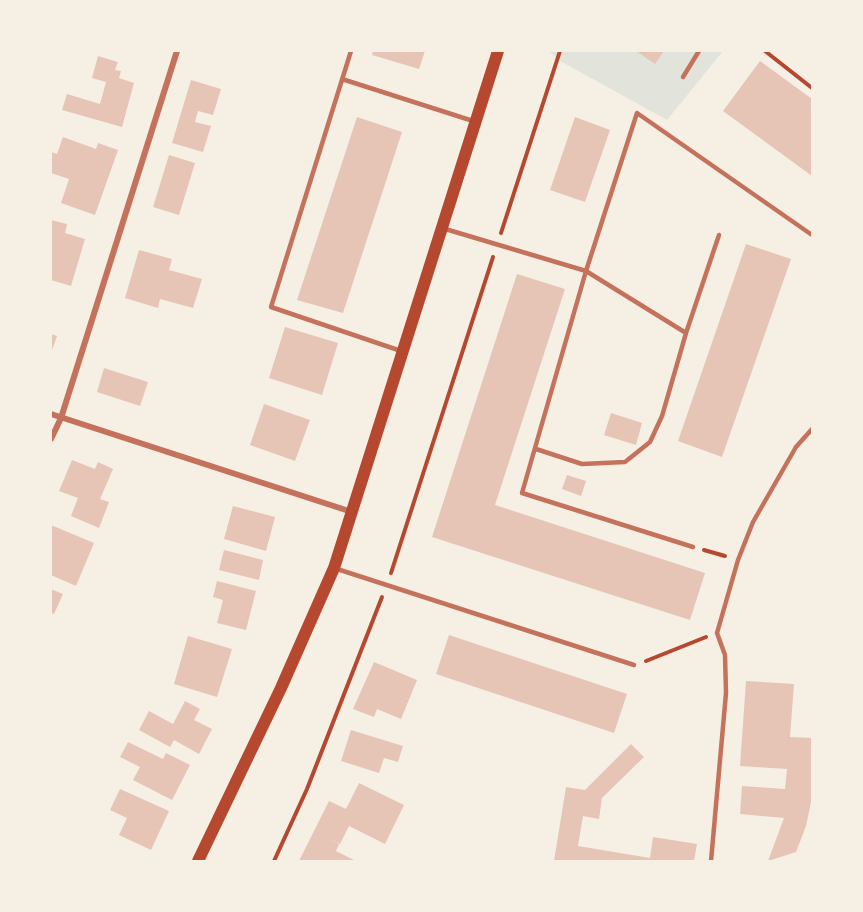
<!DOCTYPE html>
<html>
<head>
<meta charset="utf-8">
<style>
  body { margin:0 }
  #map { position:relative; width:863px; height:912px; overflow:hidden; background:#f6efe4; font-family:Inter,sans-serif }
  canvas { display:block }
  .frame { position:absolute; inset:0; border:52px solid #f6efe4; pointer-events:none }
</style>
</head>
<body>
<div id="map">
<canvas width="863" height="912"></canvas>
<div class="frame"></div>
</div>
<script>
const context = document.querySelector('canvas').getContext('2d');
context.lineJoin = 'round';
function paint(path, color) {
  context.fillStyle = color;
  context.fill(path, 'evenodd');
}
function shape(rows) {
  const path = new Path2D();
  for (const r of rows) {
    path.moveTo(r[0], r[1]);
    for (let i = 2; i < r.length; i += 2) path.lineTo(r[i], r[i + 1]);
  }
  return path;
}
function strokePath(path, color, width, dash) {
  context.strokeStyle = color;
  context.lineWidth = width;
  context.lineCap = dash ? 'butt' : 'round';
  context.setLineDash(dash || []);
  context.stroke(path);
}
paint(shape([
  [548,51,723,51,667,120,562,62]
]), '#e2e4dc');
paint(shape([
  [373,51,425,51,419,69,372,55],
  [636,51,664,51,655,64],
  [98,56,118,62,115,70,121,71,119,78,134,83,122,127,62,110,67,94,100,104,106,82,92,78],
  [760,61,812,99,812,176,723,111],
  [191,80,221,89,213,115,198,111,195,122,211,126,203,152,172,143],
  [357,117,402,132,343,313,297,300],
  [575,117,610,130,585,202,550,190],
  [63,137,96,149,98,143,118,150,95,215,61,203,69,179,51,173,51,152,57,154],
  [169,155,195,163,179,215,153,207],
  [51,220,67,224,65,233,85,239,71,286,51,280],
  [746,244,791,259,722,457,678,441],
  [139,250,172,259,169,270,202,279,193,308,160,299,158,308,125,298],
  [517,274,565,289,495,505,705,573,690,620,432,537],
  [285,327,338,343,322,395,269,378],
  [51,334,57,336,51,353],
  [104,368,148,382,140,406,97,392],
  [264,404,310,420,295,461,250,445],
  [611,413,642,423,636,445,604,435],
  [72,460,95,469,98,462,113,469,100,499,109,502,99,528,71,516,78,498,59,491],
  [567,475,586,481,581,496,562,489],
  [233,506,275,517,266,551,224,539],
  [51,525,94,543,76,586,51,575],
  [224,550,263,560,259,580,219,570],
  [217,581,256,591,246,630,217,623,223,600,213,597],
  [51,589,63,594,54,614,51,613],
  [449,635,627,694,614,733,436,674],
  [188,636,232,649,217,697,174,684],
  [374,662,417,680,401,719,377,709,374,717,353,709],
  [746,681,794,684,790,737,812,738,812,797,806,826,796,852,768,861,784,818,740,814,742,786,785,789,787,769,740,766],
  [185,701,200,709,194,720,212,729,199,754,174,740,170,747,139,730,149,711,173,724],
  [351,730,403,746,398,762,384,758,379,773,341,761],
  [128,742,163,759,166,753,190,765,172,800,133,780,140,767,120,757],
  [631,744,644,757,602,798,599,819,583,816,578,846,650,858,653,837,697,844,694,861,554,861,566,787,585,790],
  [359,783,404,805,385,844,349,826,340,844,328,838,339,844,336,851,356,861,299,861,329,801,346,809],
  [120,789,169,811,151,850,119,835,127,818,110,810]
]), '#e6c5b7');
strokePath(shape([
  [765,51,812,88],
  [501,233,560,51],
  [704,550,725,556],
  [391,573,493,257],
  [646,661,706,637],
  [274,861,307,789,382,597]
]), '#b5482f', 4);
strokePath(shape([
  [351,51,271,307,401,351],
  [683,77,699,51],
  [342,79,473,121],
  [442,228,586,271,686,333],
  [536,449,582,464,625,462,650,442,662,416,686,333,719,235],
  [693,547,522,493,586,271,637,113,812,235],
  [334,568,634,665],
  [711,861,726,693,725,655,717,633,738,560,753,522,796,447,812,429]
]), '#c5725c', 4.5);
strokePath(shape([
  [51,414,352,512],
  [51,439,61,418,177,51]
]), '#c5725c', 6);
strokePath(shape([
  [198,861,281,688,334,568,498,51]
]), '#b5482f', 12);
</script>
</body>
</html>
